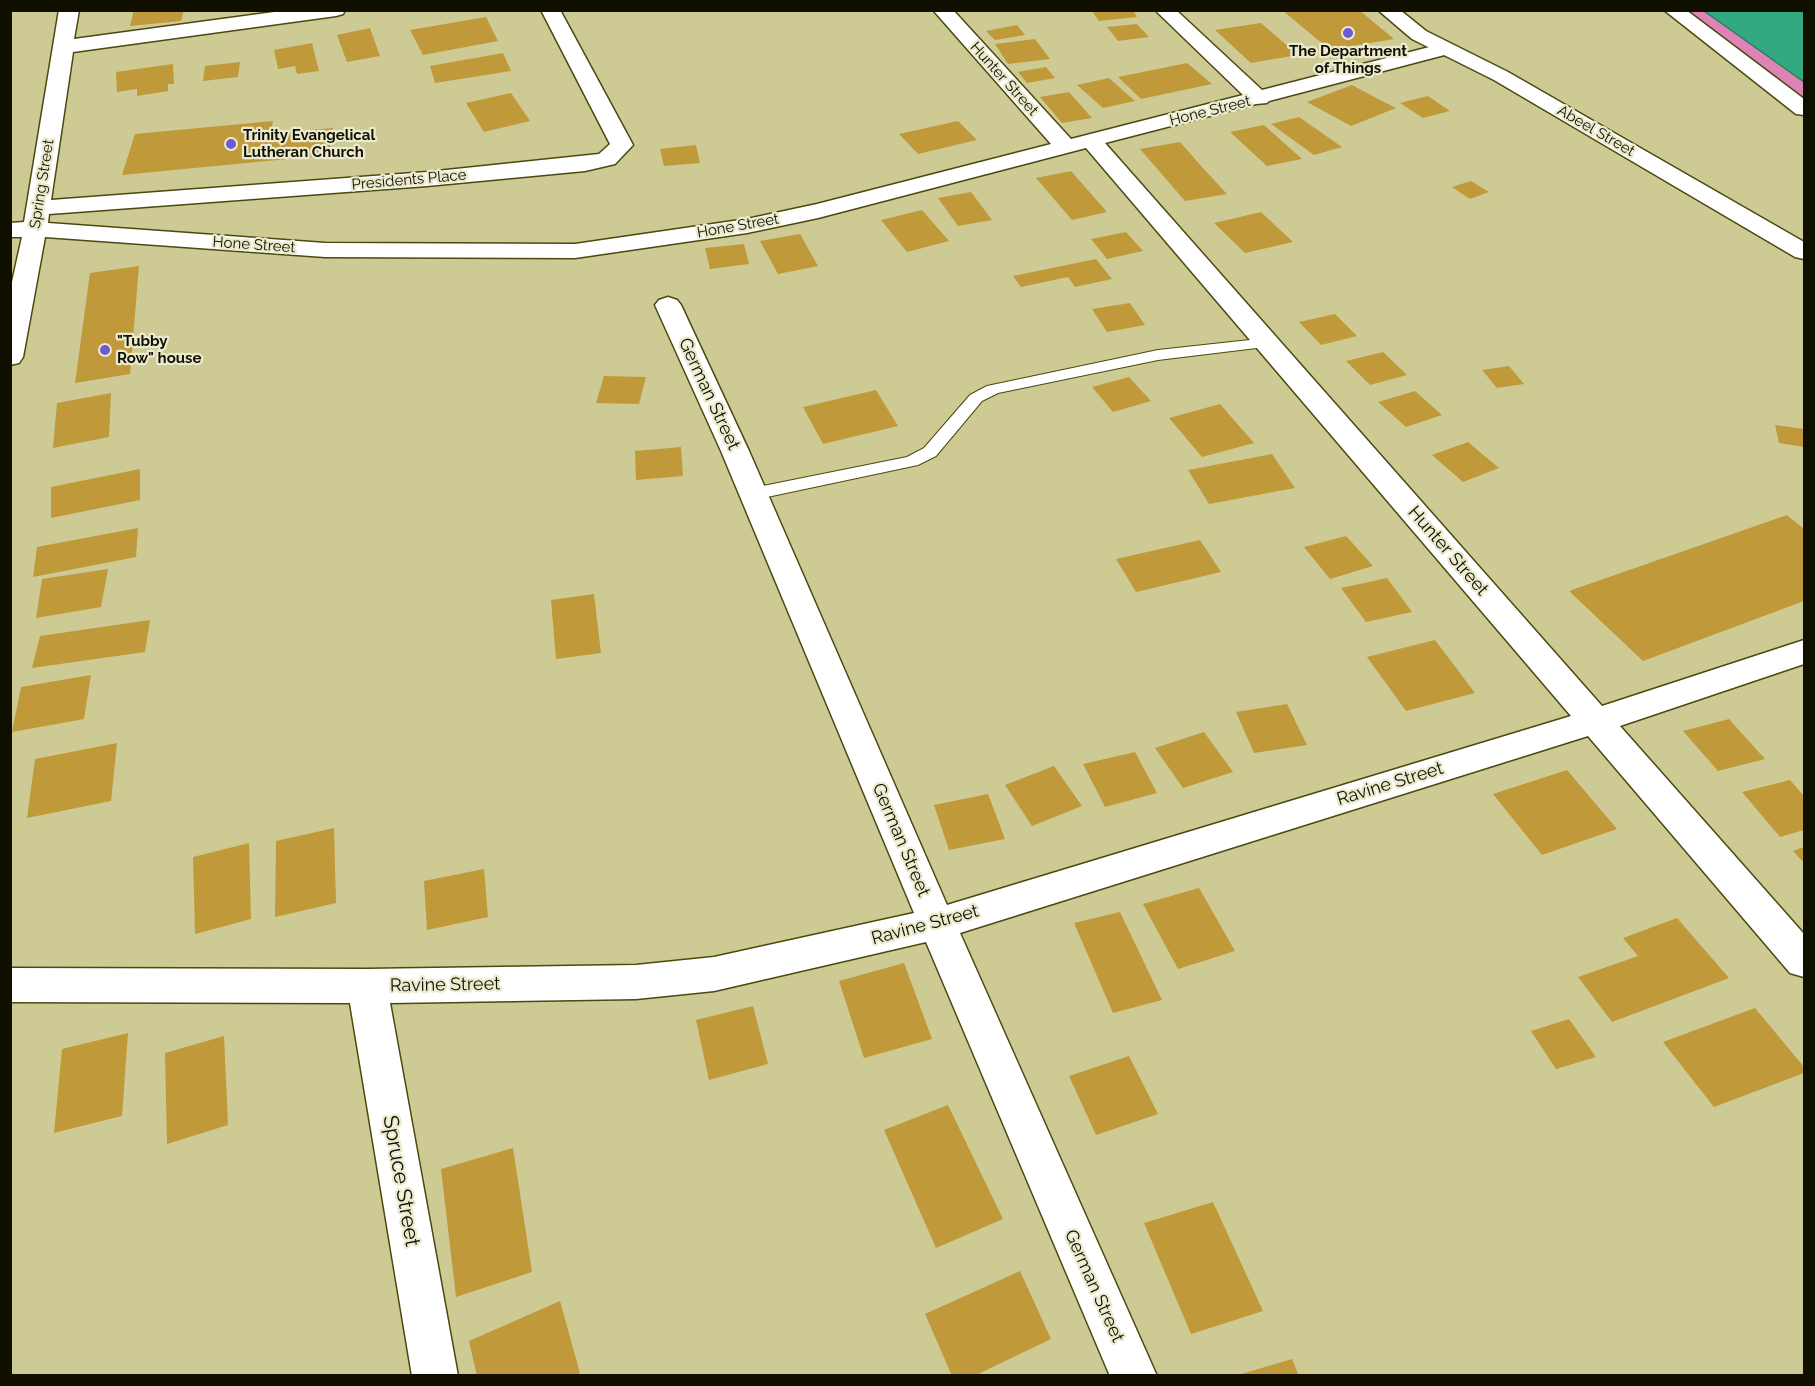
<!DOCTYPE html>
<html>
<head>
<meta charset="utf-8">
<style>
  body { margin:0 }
  #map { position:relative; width:1815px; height:1386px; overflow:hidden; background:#cdcb93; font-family:Raleway,sans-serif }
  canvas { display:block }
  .frame { position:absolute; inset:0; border:12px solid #111000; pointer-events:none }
</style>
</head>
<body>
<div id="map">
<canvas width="1815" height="1386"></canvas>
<div class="frame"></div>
</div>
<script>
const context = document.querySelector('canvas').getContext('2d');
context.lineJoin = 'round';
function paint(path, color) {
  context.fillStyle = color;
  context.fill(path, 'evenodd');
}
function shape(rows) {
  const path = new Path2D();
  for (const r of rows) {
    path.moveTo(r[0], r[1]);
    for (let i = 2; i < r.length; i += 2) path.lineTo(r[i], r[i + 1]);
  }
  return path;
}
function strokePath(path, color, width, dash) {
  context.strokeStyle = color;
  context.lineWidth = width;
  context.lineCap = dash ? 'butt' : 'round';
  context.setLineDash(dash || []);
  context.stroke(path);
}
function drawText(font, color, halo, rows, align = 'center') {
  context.font = font + ' Raleway,sans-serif';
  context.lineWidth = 4.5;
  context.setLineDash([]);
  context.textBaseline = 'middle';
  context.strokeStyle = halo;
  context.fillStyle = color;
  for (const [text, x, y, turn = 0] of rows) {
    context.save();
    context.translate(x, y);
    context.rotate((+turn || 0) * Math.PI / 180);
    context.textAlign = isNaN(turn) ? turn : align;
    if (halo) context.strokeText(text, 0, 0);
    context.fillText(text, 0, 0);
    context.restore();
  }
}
paint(shape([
  [1685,11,1704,11,1804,82,1804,97]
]), '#dd83b5');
const water = shape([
  [1704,11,1804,11,1804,82,1704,11]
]);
paint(water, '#33a981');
strokePath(water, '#297b5a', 1.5);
paint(shape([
  [134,10,184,10,181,21,130,26],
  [1091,10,1133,10,1137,17,1099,21],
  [1282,10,1359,10,1394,39,1330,50],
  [486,17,498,41,423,55,410,30],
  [1261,23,1298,55,1251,63,1215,30],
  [1137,24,1149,37,1118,41,1107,27],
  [1017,25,1025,35,995,40,986,31],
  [370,28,380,56,347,62,337,35],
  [1035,39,1050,59,1008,64,995,44],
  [312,43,319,71,297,74,295,66,278,69,274,50],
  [503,53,511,71,435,83,430,66],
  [240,62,238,77,203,81,205,66],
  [1187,63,1212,84,1141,99,1118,77],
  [173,64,174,84,168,84,168,91,137,96,137,89,117,92,116,72],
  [1046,67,1055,78,1027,83,1018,72],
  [1109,78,1135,101,1103,108,1077,85],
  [1352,85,1382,101,1396,108,1351,126,1307,102],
  [1069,92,1092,118,1062,123,1040,97],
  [511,93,530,121,484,132,466,103],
  [1428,96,1450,111,1423,118,1400,103],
  [1299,117,1342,147,1314,155,1271,124],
  [273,121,271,133,333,128,329,155,122,175,135,134],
  [958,121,977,140,918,154,899,134],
  [1264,125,1302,159,1267,166,1230,132],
  [1180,142,1202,167,1227,194,1185,201,1140,149],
  [696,145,700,163,664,166,660,149],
  [1071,171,1107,212,1072,220,1036,178],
  [1471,181,1489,192,1470,199,1452,187],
  [971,192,992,220,958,226,938,198],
  [922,210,949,241,907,252,881,220],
  [1261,212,1293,242,1245,253,1214,223],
  [1126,232,1143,251,1107,259,1091,239],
  [800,234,818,266,778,274,760,241],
  [744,244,749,264,710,269,705,248],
  [1096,259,1112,279,1075,287,1068,277,1021,287,1013,276],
  [139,266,130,374,75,383,90,273],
  [1130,303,1145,325,1107,332,1092,309],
  [1335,314,1357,336,1321,345,1299,322],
  [1383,352,1407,375,1370,385,1346,361],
  [1509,366,1524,384,1497,388,1482,370],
  [604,376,646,377,639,404,596,403],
  [1129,377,1151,401,1113,412,1092,387],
  [876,390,898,426,823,444,803,407],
  [1415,391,1442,415,1406,427,1378,402],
  [111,393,109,437,53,448,57,403],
  [1220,404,1254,443,1202,457,1169,418],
  [1775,425,1804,429,1804,447,1779,443],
  [1468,442,1499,468,1463,482,1432,455],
  [681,447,683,476,636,480,635,451],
  [1272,454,1295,488,1209,504,1188,470],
  [140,469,140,500,51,518,51,487],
  [1787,515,1804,529,1804,601,1643,661,1569,591],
  [138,528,136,557,33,577,37,547],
  [1346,536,1373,566,1330,579,1304,547],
  [1200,540,1221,572,1136,592,1116,559],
  [108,569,101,607,36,618,42,579],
  [1387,578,1412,612,1366,622,1341,588],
  [594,594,601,653,556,659,551,600],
  [150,620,145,652,32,668,40,636],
  [1435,640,1475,693,1406,711,1367,657],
  [91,675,84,719,12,732,21,687],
  [1287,704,1307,745,1254,753,1236,712],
  [1729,719,1765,759,1718,771,1683,731],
  [1204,732,1233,772,1183,788,1155,748],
  [117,743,111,801,27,818,35,759],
  [1135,752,1157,793,1105,807,1083,764],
  [1054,766,1082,806,1032,826,1005,785],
  [1567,770,1617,829,1542,855,1493,794],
  [1790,780,1804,796,1804,830,1780,837,1742,792],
  [988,794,1005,839,949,850,934,805],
  [334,828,336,903,275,917,276,841],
  [249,843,251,919,195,934,193,857],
  [1804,847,1804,863,1793,851],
  [484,869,488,917,427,930,424,881],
  [1199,888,1235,951,1178,969,1143,904],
  [1120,912,1162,1000,1113,1013,1074,923],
  [1677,918,1729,978,1612,1022,1578,977,1638,956,1623,938],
  [904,963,932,1039,864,1058,839,981],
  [753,1006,768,1064,709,1080,696,1020],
  [1755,1008,1804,1067,1804,1073,1714,1107,1663,1042],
  [1569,1019,1596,1057,1556,1069,1531,1031],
  [128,1033,122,1116,54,1133,62,1049],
  [224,1036,228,1125,167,1144,165,1053],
  [1129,1056,1158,1114,1096,1135,1069,1076],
  [948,1105,1003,1219,936,1248,884,1130],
  [513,1148,532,1272,456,1297,441,1169],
  [1213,1202,1263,1311,1191,1334,1144,1223],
  [1020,1271,1051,1339,974,1376,952,1376,925,1314],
  [560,1301,580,1373,574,1376,477,1376,469,1341],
  [1292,1359,1299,1376,1238,1376,1238,1375]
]), '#c0993b');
const lane = shape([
  [1268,338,1273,340,1276,343,1273,346,1158,360,998,393,982,401,936,456,918,465,753,500,747,498,744,494,747,490,753,488,907,457,924,448,970,395,987,386,1158,350,1268,338]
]);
const street = shape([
  [59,10,79,10,74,39,289,10,345,10,343,14,336,16,73,52,51,200,427,172,599,154,610,144,541,10,560,10,633,145,615,164,585,171,427,186,49,214,48,223,325,243,575,244,747,219,817,204,1051,144,933,10,953,10,1071,139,1243,95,1155,10,1176,10,1262,90,1445,43,1452,45,1455,49,1452,53,1269,101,1267,103,1256,104,1105,143,1602,706,1804,640,1804,664,1620,726,1804,934,1804,977,1790,973,1588,736,960,933,1157,1376,1110,1376,926,942,714,991,636,999,390,1003,458,1376,412,1376,350,1003,10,1002,10,968,367,969,636,965,714,957,914,913,721,451,655,305,659,300,668,297,677,300,681,305,749,451,947,905,1571,716,1086,148,818,218,747,233,575,258,325,257,45,237,23,357,19,363,10,365,10,291,22,237,10,237,10,223,24,222,59,10],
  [1664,10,1686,10,1804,99,1804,115,1796,114,1664,10]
]);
const secondary = shape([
  [1378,10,1400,10,1426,31,1508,72,1804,242,1804,259,1795,257,1494,80,1412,39,1378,10]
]);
strokePath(lane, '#4b4810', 2);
strokePath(street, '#4b4810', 3);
strokePath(secondary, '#4b4810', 3);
paint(lane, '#fff');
paint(street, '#fff');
paint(secondary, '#fff');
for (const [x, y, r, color] of [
  [1348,33,6,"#6d59d3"],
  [231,144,6,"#6d59d3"],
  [105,350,6,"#6d59d3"]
]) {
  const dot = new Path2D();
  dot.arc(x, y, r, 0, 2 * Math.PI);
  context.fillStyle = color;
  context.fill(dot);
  strokePath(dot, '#ebeace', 2);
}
drawText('bold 15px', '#111000', '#ebeace', [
  ["The Department",1348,51,"center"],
  ["of Things",1348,68,"center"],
  ["Trinity Evangelical",243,135],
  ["Lutheran Church",243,152],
  ["\"Tubby",117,341],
  ["Row\" house",117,358]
], 'left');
drawText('15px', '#111000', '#ebeace', [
  ["Hunter Street",1004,79,48],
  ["Hone Street",1210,111,-14],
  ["Abeel Street",1596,131,30],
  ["Presidents Place",409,180,-5],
  ["Spring Street",42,184,-81],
  ["Hone Street",738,226,-10],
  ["Hone Street",254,245,4]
]);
drawText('18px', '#111000', '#ebeace', [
  ["German Street",709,394,65],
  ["Hunter Street",1448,551,49],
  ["Ravine Street",1390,784,-17],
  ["German Street",901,840,67],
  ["Ravine Street",925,925,-15],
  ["Ravine Street",445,985,-1],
  ["German Street",1094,1286,66]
]);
drawText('21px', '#111000', '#ebeace', [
  ["Spruce Street",401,1181,80]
]);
</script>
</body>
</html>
